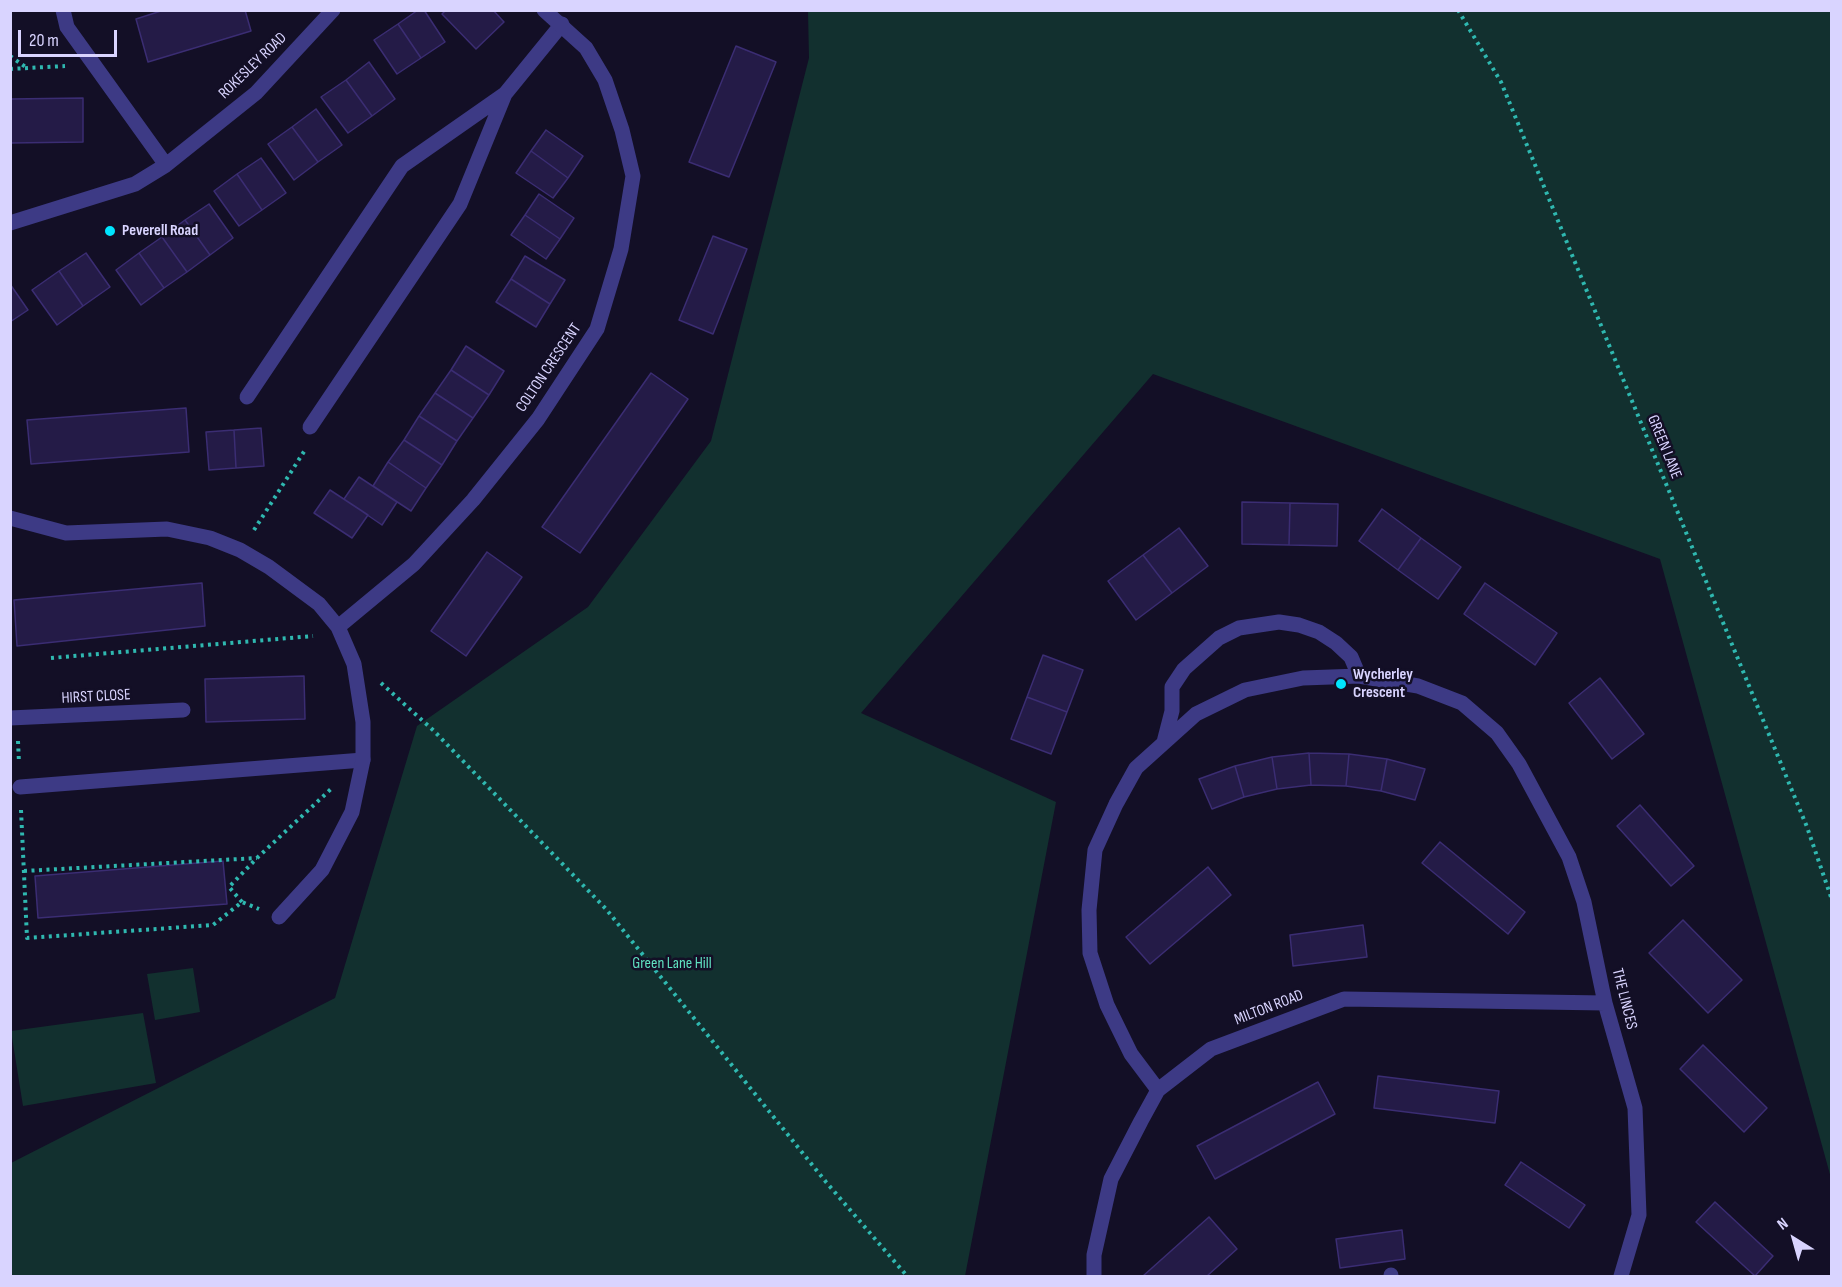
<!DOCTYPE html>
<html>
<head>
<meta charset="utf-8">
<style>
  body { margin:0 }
  #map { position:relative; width:1842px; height:1287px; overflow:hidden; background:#130f26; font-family:"Sofia Sans Condensed",sans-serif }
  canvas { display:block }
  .frame { position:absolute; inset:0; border:12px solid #d9d4ff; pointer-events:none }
  .north { position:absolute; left:1764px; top:1209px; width:60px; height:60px; -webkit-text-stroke:4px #130f26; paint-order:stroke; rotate:323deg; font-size:16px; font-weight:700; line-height:24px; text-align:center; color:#d9d4ff }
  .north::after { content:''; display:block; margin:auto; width:21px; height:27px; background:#d9d4ff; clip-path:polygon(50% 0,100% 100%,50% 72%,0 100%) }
  .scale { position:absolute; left:18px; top:30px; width:99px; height:27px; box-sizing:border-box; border:3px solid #d9d4ff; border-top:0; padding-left:8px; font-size:18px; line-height:21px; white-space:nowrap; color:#d9d4ff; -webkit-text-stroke:4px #130f26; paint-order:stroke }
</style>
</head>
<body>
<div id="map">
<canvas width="1842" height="1287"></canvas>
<div class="frame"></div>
<div class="north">N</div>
<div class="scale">20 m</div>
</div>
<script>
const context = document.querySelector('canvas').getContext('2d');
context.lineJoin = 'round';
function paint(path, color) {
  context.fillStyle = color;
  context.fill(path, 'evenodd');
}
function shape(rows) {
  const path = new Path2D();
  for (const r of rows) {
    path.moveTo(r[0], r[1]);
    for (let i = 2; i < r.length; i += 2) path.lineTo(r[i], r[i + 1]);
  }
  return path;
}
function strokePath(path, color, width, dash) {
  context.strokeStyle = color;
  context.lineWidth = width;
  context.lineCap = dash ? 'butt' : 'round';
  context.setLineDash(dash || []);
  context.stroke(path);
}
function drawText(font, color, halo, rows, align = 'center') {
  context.font = font + ' "Sofia Sans Condensed",sans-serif';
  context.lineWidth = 5;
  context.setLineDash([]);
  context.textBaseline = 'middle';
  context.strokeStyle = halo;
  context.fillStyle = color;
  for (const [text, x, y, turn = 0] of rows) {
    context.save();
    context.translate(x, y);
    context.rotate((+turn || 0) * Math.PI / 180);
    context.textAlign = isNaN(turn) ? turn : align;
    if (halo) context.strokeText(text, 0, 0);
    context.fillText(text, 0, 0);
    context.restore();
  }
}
paint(shape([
  [808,11,1831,11,1831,1178,1660,559,1153,374,861,713,1056,802,965,1276,11,1276,11,1163,335,998,417,726,588,607,711,441,809,58],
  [193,968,200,1012,155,1020,147,974],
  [143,1013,156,1083,23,1106,11,1031]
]), '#12302f');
const building = shape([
  [164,10,245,10,251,31,148,62,136,19,164,10],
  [418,10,424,10,445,42,421,58,398,24,418,10],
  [446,10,493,10,504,22,476,49,442,14,446,10],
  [398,24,421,58,397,74,374,40,398,24],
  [736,46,776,62,729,177,689,162,736,46],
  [369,62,395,99,372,116,346,80,369,62],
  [346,80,372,116,348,133,321,97,346,80],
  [83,98,83,142,10,143,10,99,83,98],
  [316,109,342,145,318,162,292,127,316,109],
  [292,127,318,162,294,180,268,144,292,127],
  [546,130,583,156,568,178,531,151,546,130],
  [531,151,568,178,553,198,516,173,531,151],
  [261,158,286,193,262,210,237,174,261,158],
  [237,174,262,210,239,226,214,191,237,174],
  [539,194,574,218,560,239,525,215,539,194],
  [209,204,233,238,210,255,185,220,209,204],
  [525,215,560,239,546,259,511,235,525,215],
  [185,220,210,255,187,272,162,237,185,220],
  [713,236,747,249,713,334,679,320,713,236],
  [162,237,187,272,164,288,139,253,162,237],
  [86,253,110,287,83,306,59,271,86,253],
  [139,253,164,288,141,305,116,270,139,253],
  [525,256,565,280,550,304,511,279,525,256],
  [59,271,83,306,57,325,32,290,59,271],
  [511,279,550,304,536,327,496,302,511,279],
  [10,284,28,310,10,322,10,284],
  [466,346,504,371,489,395,451,370,466,346],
  [451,370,489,395,473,418,435,393,451,370],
  [651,373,688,399,580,553,542,527,651,373],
  [435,393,473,418,457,441,419,416,435,393],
  [186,408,189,452,31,464,27,420,186,408],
  [419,416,457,441,442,465,404,440,419,416],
  [261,428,264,466,236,468,234,430,261,428],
  [234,430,236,468,209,470,206,432,234,430],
  [404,440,442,465,426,488,388,462,404,440],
  [388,462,426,488,411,511,373,486,388,462],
  [359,477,397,502,382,525,344,499,359,477],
  [330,490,368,515,352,538,314,513,330,490],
  [1242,502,1290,503,1289,545,1242,544,1242,502],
  [1290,503,1338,504,1337,546,1289,545,1290,503],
  [1382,509,1421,538,1398,570,1359,541,1382,509],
  [1179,528,1208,566,1172,593,1143,555,1179,528],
  [1421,538,1461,567,1438,599,1398,570,1421,538],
  [487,552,522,577,466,656,431,631,487,552],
  [1143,555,1172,593,1136,620,1108,581,1143,555],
  [202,583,205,626,17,646,14,600,202,583],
  [1485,583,1557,633,1535,665,1464,614,1485,583],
  [1043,655,1083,670,1067,712,1027,697,1043,655],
  [304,676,305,719,206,722,205,679,304,676],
  [1600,678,1644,734,1612,759,1569,703,1600,678],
  [1027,697,1067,712,1051,754,1011,739,1027,697],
  [1309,753,1349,754,1346,786,1311,785,1309,753],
  [1309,753,1311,785,1277,789,1272,757,1309,753],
  [1349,754,1387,759,1381,791,1346,786,1349,754],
  [1272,757,1277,789,1244,797,1235,766,1272,757],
  [1387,759,1425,769,1415,800,1381,791,1387,759],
  [1235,766,1244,797,1212,809,1199,779,1235,766],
  [1640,805,1694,866,1671,886,1617,826,1640,805],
  [1440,842,1525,912,1508,934,1422,863,1440,842],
  [223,861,227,904,38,918,35,876,223,861],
  [1208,867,1231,895,1150,964,1126,937,1208,867],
  [1683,920,1742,980,1708,1013,1649,953,1683,920],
  [1363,925,1367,957,1293,966,1290,935,1363,925],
  [1703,1045,1767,1108,1744,1132,1680,1069,1703,1045],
  [1378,1076,1499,1091,1495,1123,1374,1108,1378,1076],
  [1318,1082,1335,1114,1215,1179,1197,1146,1318,1082],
  [1521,1162,1585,1205,1569,1228,1505,1185,1521,1162],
  [1715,1202,1773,1256,1755,1276,1696,1222,1715,1202],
  [1209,1217,1237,1249,1207,1276,1143,1276,1209,1217],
  [1402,1230,1405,1259,1340,1268,1336,1239,1402,1230]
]);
paint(building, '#241b47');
strokePath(building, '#3b2d73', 1.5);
strokePath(shape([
  [1458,10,1501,82,1807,827,1832,900],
  [10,56,27,68],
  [10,69,65,66],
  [254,530,305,450],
  [51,658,313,636],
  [381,683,434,731,606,909,826,1182,907,1276],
  [18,741,19,763],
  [21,810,27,938,213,925,242,902,259,909],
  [24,871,257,858],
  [242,902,229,887,257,858,331,789]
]), '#2fb8b0', 4, [3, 4.5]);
strokePath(shape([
  [247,397,402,166,505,94],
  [310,427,460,204,505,94,562,24],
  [20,787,363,760]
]), '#3d3a85', 15);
strokePath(shape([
  [63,10,67,27,166,165],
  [10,223,135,184,166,165,256,93,333,10],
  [10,518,66,533,167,529,210,538,240,550,269,567,319,604,338,627,354,664,363,722,363,760,352,812,322,870,279,917],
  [338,627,414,564,473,500,538,419,597,329,621,249,633,176,622,130,605,80,586,48,544,10],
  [10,718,183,710],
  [1164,742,1172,711,1172,687,1184,669,1219,638,1239,628,1279,622,1299,625,1319,632,1336,643,1351,657,1359,676],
  [1158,1090,1131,1054,1107,1005,1090,953,1089,910,1095,850,1116,804,1136,768,1196,714,1245,690,1303,678,1359,676,1418,686,1462,703,1497,733,1519,764,1569,857,1584,902,1605,1003,1635,1108,1639,1215,1621,1276],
  [1391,1275,1391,1276],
  [1094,1276,1094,1255,1111,1179,1141,1121,1158,1090,1211,1049,1344,999,1605,1003]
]), '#3d3a85', 15);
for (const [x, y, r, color] of [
  [110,231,6,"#00e5ff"],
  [1341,684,6,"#00e5ff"]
]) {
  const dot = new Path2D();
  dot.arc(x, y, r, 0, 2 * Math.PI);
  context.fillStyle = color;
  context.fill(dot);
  strokePath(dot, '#130f26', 2);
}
drawText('16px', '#d9d4ff', '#130f26', [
  ["ROKESLEY ROAD",253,66,-44],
  ["COLTON CRESCENT",549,368,-56],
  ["GREEN LANE",1664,447,68],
  ["HIRST CLOSE",96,697,-3],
  ["THE LINCES",1624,999,76],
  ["MILTON ROAD",1269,1008,-21]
]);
drawText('bold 16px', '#d9d4ff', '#130f26', [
  ["Peverell Road",122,231],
  ["Wycherley",1353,675],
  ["Crescent",1353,693]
], 'left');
drawText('16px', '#5fe0c0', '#130f26', [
  ["Green Lane Hill",672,964]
]);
</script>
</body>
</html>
